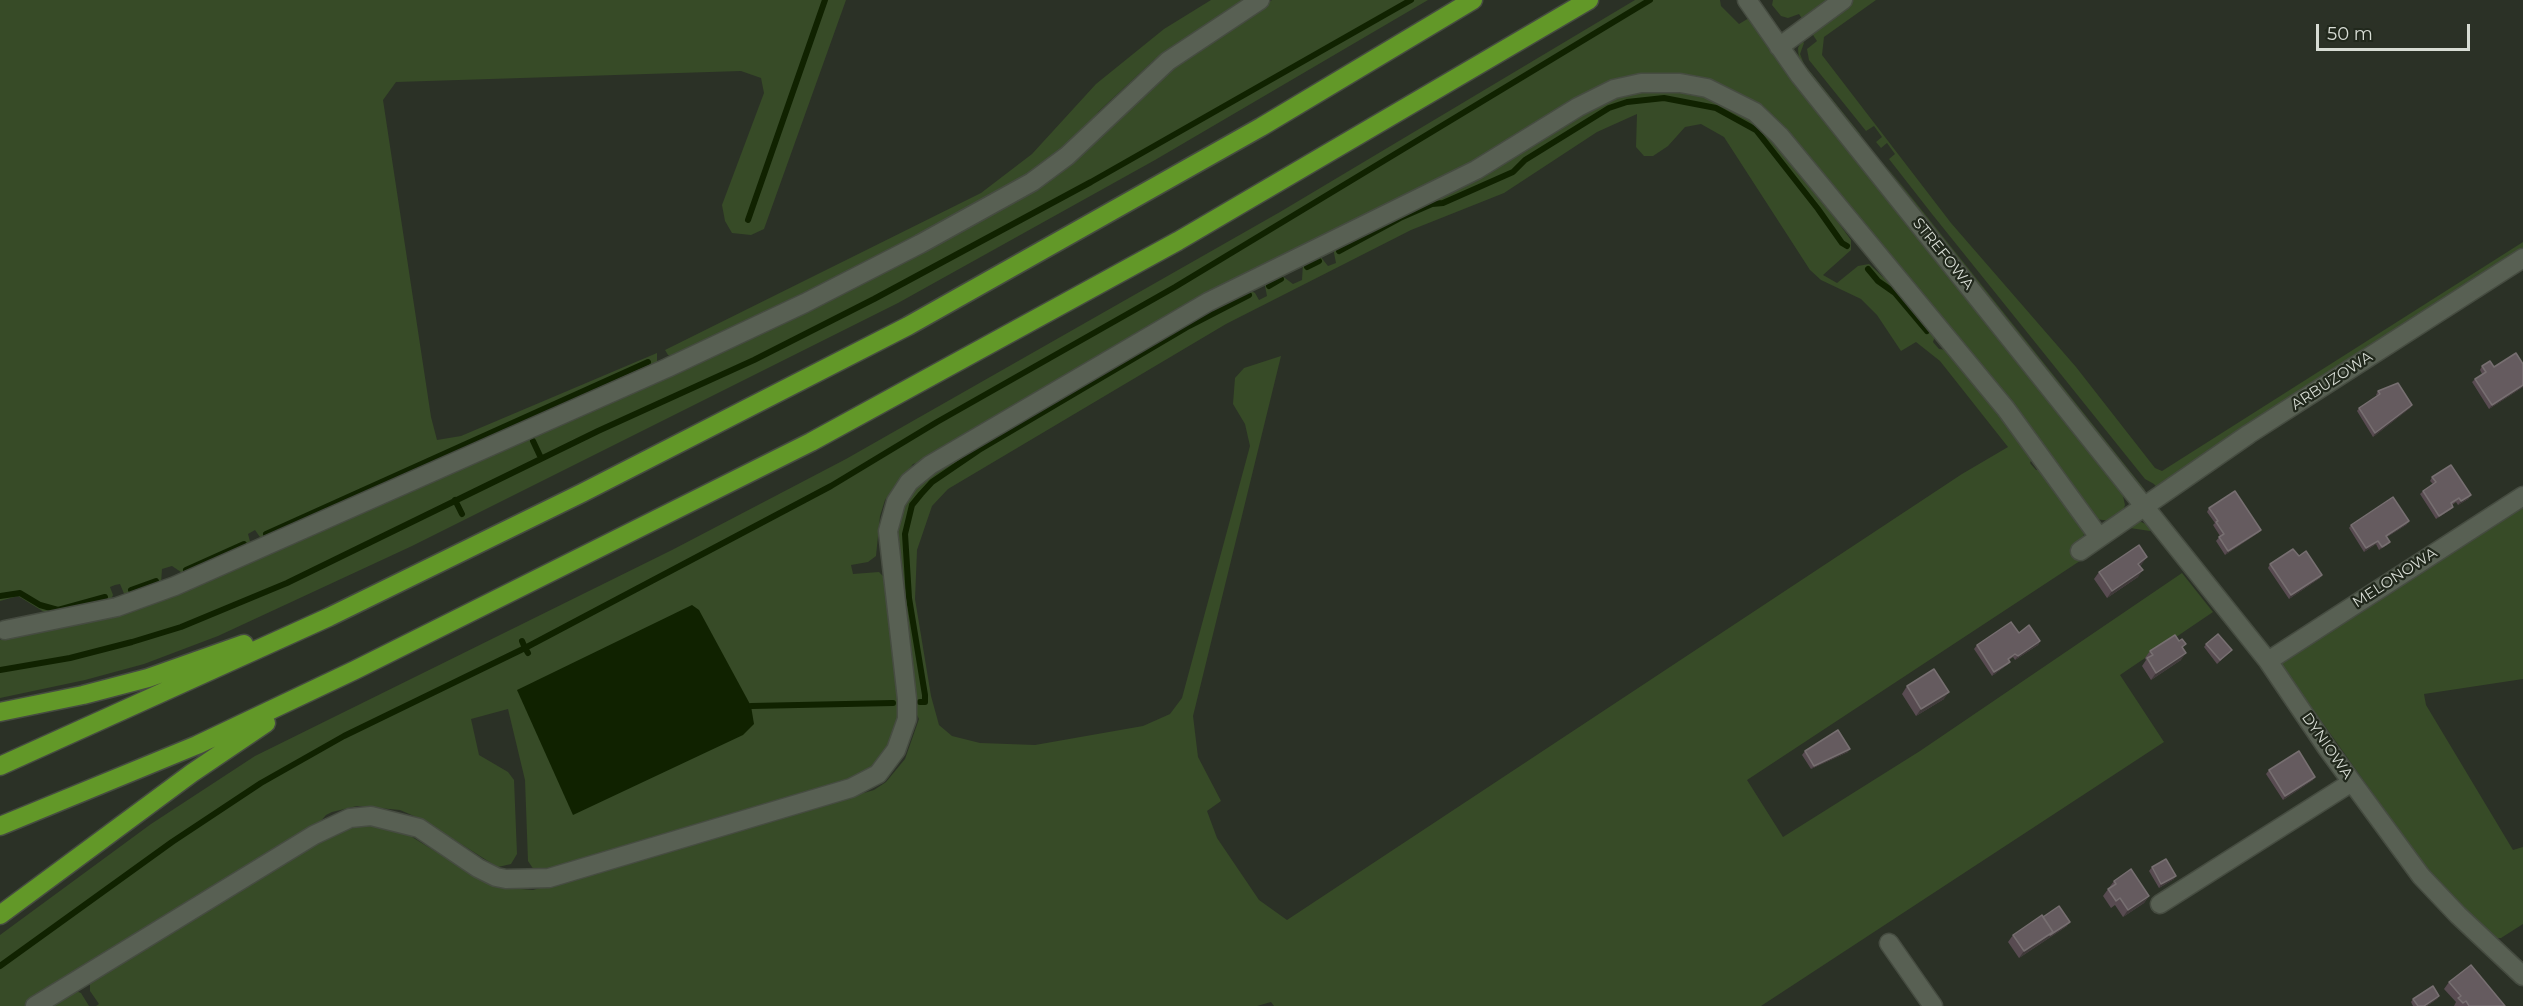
<!DOCTYPE html>
<html>
<head>
<meta charset="utf-8">
<style>
  body { margin:0 }
  #map { position:relative; width:2523px; height:1006px; overflow:hidden; background:#2b3126; font-family:Montserrat,sans-serif }
  canvas { display:block }
  .scale { position:absolute; left:2316px; top:24px; width:154px; height:27px; box-sizing:border-box; border:3px solid #d7dcd4; border-top:0; padding-left:8px; font-size:18px; line-height:21px; white-space:nowrap; color:#d7dcd4; -webkit-text-stroke:4px #21281c; paint-order:stroke }
</style>
</head>
<body>
<div id="map">
<canvas width="2523" height="1006"></canvas>
<div class="scale">50 m</div>
</div>
<script>
const context = document.querySelector('canvas').getContext('2d');
context.lineJoin = 'round';
function paint(path, color) {
  context.fillStyle = color;
  context.fill(path, 'evenodd');
}
function shape(rows) {
  const path = new Path2D();
  for (const r of rows) {
    path.moveTo(r[0], r[1]);
    for (let i = 2; i < r.length; i += 2) path.lineTo(r[i], r[i + 1]);
  }
  return path;
}
function strokePath(path, color, width, dash) {
  context.strokeStyle = color;
  context.lineWidth = width;
  context.lineCap = dash ? 'butt' : 'round';
  context.setLineDash(dash || []);
  context.stroke(path);
}
function drawText(font, color, halo, rows, align = 'center') {
  context.font = font + ' Montserrat,sans-serif';
  context.lineWidth = 4.5;
  context.setLineDash([]);
  context.textBaseline = 'middle';
  context.strokeStyle = halo;
  context.fillStyle = color;
  for (const [text, x, y, turn = 0] of rows) {
    context.save();
    context.translate(x, y);
    context.rotate((+turn || 0) * Math.PI / 180);
    context.textAlign = isNaN(turn) ? turn : align;
    if (halo) context.strokeText(text, 0, 0);
    context.fillText(text, 0, 0);
    context.restore();
  }
}
paint(shape([
  [0,0,846,0,764,229,751,235,732,233,725,221,722,205,764,93,761,78,741,71,396,82,383,100,431,417,437,440,461,436,657,353,657,365,262,540,255,530,248,534,251,545,187,576,172,566,162,569,161,584,125,596,120,584,115,585,110,587,113,595,110,602,49,615,18,596,0,601],
  [1211,0,1250,0,1167,57,1155,59,1098,112,1095,121,1028,178,846,274,672,356,668,355,665,350,981,193,1032,154,1096,84,1164,29],
  [1272,0,1428,0,1155,160,898,303,412,546,218,636,144,664,85,680,0,698,0,640,82,622,991,214,1147,87,1233,24],
  [1635,0,1720,0,1721,6,1739,24,1749,18,1793,81,2122,492,2125,505,2122,513,2111,521,2095,519,1761,109,1648,76,1520,137,924,461,913,464,885,500,880,516,876,556,868,562,851,565,853,574,879,572,884,577,901,697,899,724,883,758,860,778,546,872,534,870,528,861,525,780,508,709,471,719,479,755,508,772,514,780,517,854,511,864,498,867,491,863,423,820,400,810,357,806,332,812,326,815,313,830,26,1006,0,1006,0,935,151,824,255,756,672,550,846,459,1280,212],
  [1773,0,1876,0,1824,37,1822,55,1951,223,2076,367,2155,468,2162,471,2523,242,2523,252,2158,489,2154,484,2145,479,1932,214,1889,159,1895,154,1887,143,1881,148,1876,142,1882,137,1874,126,1866,131,1809,60,1807,49,1817,41,1799,14,1788,18,1781,16,1772,5],
  [1802,40,1804,43,1800,54,1804,64,1861,135,1858,134,1799,62,1798,48],
  [1635,91,1695,92,1751,117,1771,136,1832,207,1834,217,1851,240,1851,250,1823,275,1837,283,1858,266,1869,264,1883,277,1893,281,1936,333,1933,342,1939,349,1949,350,1998,408,2032,459,2030,463,2036,470,2039,470,2085,531,2082,540,2137,520,2152,527,2150,531,2130,528,1747,780,1783,837,1920,751,2182,573,2213,612,2120,675,2164,742,1761,1006,1274,1006,1271,1002,1257,1006,96,1006,99,1004,90,991,90,982,316,842,355,825,369,824,399,829,485,882,499,887,533,890,874,790,886,782,905,759,919,719,915,711,895,540,902,511,909,496,928,475,986,437,1248,289,1255,293,1259,300,1267,296,1264,281,1281,275,1293,284,1302,280,1303,263,1320,256,1328,266,1336,263,1333,248,1430,198,1441,198,1483,176,1508,161,1515,153,1598,103],
  [1637,114,1636,147,1644,156,1653,156,1668,146,1685,127,1701,124,1724,137,1810,270,1821,280,1861,299,1877,315,1901,351,1916,342,1940,361,2008,447,1962,474,1287,920,1259,900,1217,838,1207,811,1221,801,1198,757,1193,716,1281,356,1244,368,1235,378,1233,404,1245,424,1250,446,1182,698,1170,714,1143,726,1035,745,980,743,952,736,939,725,931,696,915,599,917,550,932,506,948,489,1226,324,1411,230,1504,193,1597,132],
  [1884,163,1980,283,2145,490,2141,489,1977,285],
  [2523,505,2523,679,2424,694,2426,705,2513,850,2523,847,2523,924,2501,938,2495,938,2431,875,2280,663],
  [76,991,81,993,89,1006,49,1006]
]), '#374b27');
paint(shape([
  [692,605,699,610,751,706,754,724,743,735,573,815,517,690]
]), '#102200');
strokePath(shape([
  [748,220,825,0],
  [1339,251,1400,218,1432,204,1443,203,1513,172,1525,160,1609,108,1627,102,1664,98,1716,108,1756,130,1818,209,1842,243,1847,246],
  [1307,267,1319,261],
  [1868,269,1878,281,1895,293,1927,331],
  [1269,286,1281,279],
  [533,441,541,458],
  [455,500,462,514],
  [266,534,648,362],
  [186,570,244,544],
  [131,590,156,581],
  [0,596,20,593,40,605,58,610,105,597],
  [528,653,525,648,831,486,937,422,1175,287,1650,0],
  [0,670,70,658,132,642,181,627,287,583,598,431,754,360,874,299,1091,182,1411,0],
  [920,702,925,702,925,695,909,598,905,534,912,505,921,494,932,482,979,450,1189,326,1249,295],
  [751,706,893,703],
  [0,966,172,842,261,783,344,736,525,648,522,641]
]), '#102200', 6);
const minor = shape([
  [1747,0,1800,76,2268,661,2327,748,2421,876,2458,915,2523,976],
  [1779,47,1843,0],
  [2080,551,2249,434,2523,258],
  [5,630,117,607,175,586,667,368,805,303,920,244,1032,182,1067,156,1168,61,1260,0],
  [2268,661,2523,496],
  [2160,904,2352,782],
  [1889,943,1933,1006],
  [35,1006,314,835,350,818,371,816,419,828,478,868,496,877,506,879,549,878,851,788,878,774,896,750,907,719,907,699,888,531,896,502,909,482,930,465,1208,302,1476,170,1578,107,1614,89,1641,83,1680,83,1707,88,1755,112,1780,136,2006,409,2099,537]
]);
const highway = shape([
  [0,712,83,695,148,678,244,644],
  [0,766,329,617,582,493,908,326,1261,127,1473,0],
  [0,826,197,745,355,670,811,442,1178,241,1589,0],
  [0,915,192,773,266,723]
]);
strokePath(minor, '#464c41', 21);
strokePath(highway, '#464c41', 21);
strokePath(minor, '#586053', 18);
strokePath(highway, '#629828', 18);
paint(shape([
  [2523,364,2523,387,2489,409,2472,382,2475,379,2482,374,2480,370,2482,366,2494,367],
  [2378,391,2412,405,2410,408,2373,437,2357,411,2359,408,2377,396,2376,395],
  [2432,477,2471,495,2468,499,2458,505,2456,502,2452,505,2453,507,2450,510,2436,519,2420,494,2423,491,2433,484,2430,481],
  [2209,508,2261,530,2258,533,2225,555,2216,541,2220,536,2213,525,2215,523,2207,512],
  [2409,521,2406,525,2387,537,2387,545,2379,550,2376,544,2364,552,2349,528,2351,525],
  [2299,556,2320,578,2289,599,2268,568,2270,564],
  [2142,564,2140,566,2138,577,2107,598,2094,579,2099,572],
  [2019,633,2040,641,2038,645,2015,660,2013,657,2009,660,2010,662,2007,665,1992,676,1974,649,1977,645],
  [2206,644,2232,650,2229,653,2217,664,2204,647],
  [2183,648,2181,660,2151,680,2142,666,2146,660,2145,658,2150,651],
  [1907,686,1944,699,1916,716,1902,694],
  [1805,751,1848,752,1811,769,1802,755],
  [2269,770,2313,780,2283,800,2266,774],
  [2152,867,2174,879,2159,888,2149,871],
  [2114,881,2149,896,2144,903,2123,917,2115,905,2111,908,2103,896],
  [2043,917,2067,926,2019,958,2008,942,2013,935],
  [2449,982,2505,1006,2454,1006,2456,1002,2444,989],
  [2439,996,2437,999,2427,1006,2413,1006,2411,1002,2413,999]
]), '#584b51');
paint(shape([
  [2523,385,2523,387,2489,409,2492,405],
  [2412,405,2410,408,2373,437,2375,433],
  [2471,495,2468,499,2458,505,2461,501],
  [2453,507,2450,510,2436,519,2439,516],
  [2409,521,2406,525,2384,539,2386,536],
  [2261,530,2258,533,2225,555,2228,551],
  [2378,541,2376,544,2364,552,2366,548],
  [2390,542,2387,545,2379,550,2382,547],
  [2147,557,2142,564,2133,571,2138,564],
  [2143,570,2138,577,2107,598,2112,591],
  [2322,575,2320,578,2289,599,2291,595],
  [2040,641,2038,645,2015,660,2018,656],
  [2186,653,2181,660,2151,680,2156,673],
  [2010,662,2007,665,1992,676,1994,672],
  [1949,692,1944,699,1916,716,1921,709],
  [1850,749,1848,752,1811,769,1814,766],
  [2315,777,2313,780,2283,800,2285,796],
  [2176,876,2174,879,2159,888,2161,884],
  [2149,896,2144,903,2123,917,2128,910],
  [2070,922,2067,926,2019,958,2024,951,2053,932],
  [2439,996,2437,999,2427,1006,2424,1006]
]), '#403a3a');
const building = shape([
  [2516,353,2523,364,2523,385,2492,405,2475,379,2486,372,2482,366,2490,361,2494,367,2516,353],
  [2398,383,2412,405,2375,433,2359,408,2380,394,2378,391,2398,383],
  [2451,465,2471,495,2461,501,2459,498,2451,503,2453,507,2439,516,2423,491,2436,482,2432,477,2451,465],
  [2235,491,2261,530,2228,551,2219,537,2224,534,2216,522,2218,521,2209,508,2235,491],
  [2393,497,2409,521,2386,536,2390,542,2382,547,2378,541,2366,548,2351,525,2393,497],
  [2139,545,2147,557,2138,564,2143,570,2112,591,2099,572,2139,545],
  [2293,549,2299,556,2306,551,2322,575,2291,595,2270,564,2293,549],
  [2011,622,2019,633,2029,625,2040,641,2018,656,2015,654,2008,659,2010,662,1994,672,1977,645,2011,622],
  [2218,634,2232,650,2220,660,2206,644,2218,634],
  [2175,635,2179,641,2182,639,2186,644,2182,647,2186,653,2156,673,2147,658,2153,655,2150,651,2175,635],
  [1934,669,1949,692,1921,709,1907,686,1934,669],
  [1838,730,1850,749,1814,766,1805,751,1838,730],
  [2299,751,2315,777,2285,796,2269,770,2299,751],
  [2166,859,2176,876,2161,884,2152,867,2166,859],
  [2131,869,2149,896,2128,910,2120,898,2116,901,2108,889,2116,884,2114,881,2131,869],
  [2059,906,2070,922,2050,935,2053,932,2043,917,2059,906],
  [2042,915,2053,932,2024,951,2013,935,2042,915],
  [2471,965,2505,1006,2469,1006,2466,1001,2463,1003,2458,998,2461,996,2449,982,2471,965],
  [2433,986,2439,996,2424,1006,2418,1006,2413,999,2433,986]
]);
paint(building, '#655b5f');
strokePath(building, '#776f71', 1.5);
drawText('15px', '#d7dcd4', '#21281c', [
  ["STREFOWA",1943,254,51],
  ["ARBUZOWA",2332,381,-33],
  ["MELONOWA",2395,578,-33],
  ["DYNIOWA",2327,746,55]
]);
</script>
</body>
</html>
